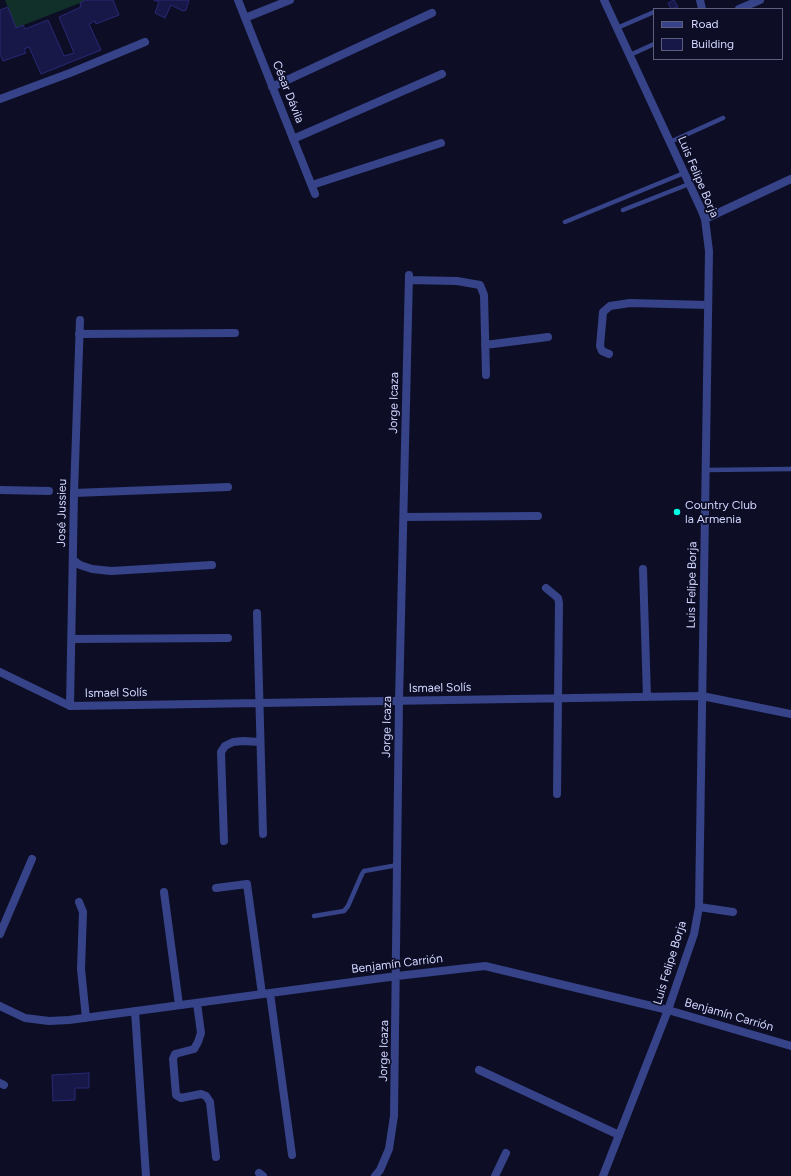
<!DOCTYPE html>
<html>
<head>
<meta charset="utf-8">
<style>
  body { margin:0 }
  #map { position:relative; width:791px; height:1176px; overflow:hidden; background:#0d0e26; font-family:Figtree,sans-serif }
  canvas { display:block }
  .legend { position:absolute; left:653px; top:8px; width:130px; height:52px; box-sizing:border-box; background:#0d0e26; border:1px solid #5c5e7d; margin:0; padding:5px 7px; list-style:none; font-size:12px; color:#d2d6ff }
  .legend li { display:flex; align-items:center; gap:8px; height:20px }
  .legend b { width:20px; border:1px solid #5c5e7d }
</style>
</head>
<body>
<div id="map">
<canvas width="791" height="1176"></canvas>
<ul class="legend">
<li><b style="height:5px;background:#364388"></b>Road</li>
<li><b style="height:11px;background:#181848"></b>Building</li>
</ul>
</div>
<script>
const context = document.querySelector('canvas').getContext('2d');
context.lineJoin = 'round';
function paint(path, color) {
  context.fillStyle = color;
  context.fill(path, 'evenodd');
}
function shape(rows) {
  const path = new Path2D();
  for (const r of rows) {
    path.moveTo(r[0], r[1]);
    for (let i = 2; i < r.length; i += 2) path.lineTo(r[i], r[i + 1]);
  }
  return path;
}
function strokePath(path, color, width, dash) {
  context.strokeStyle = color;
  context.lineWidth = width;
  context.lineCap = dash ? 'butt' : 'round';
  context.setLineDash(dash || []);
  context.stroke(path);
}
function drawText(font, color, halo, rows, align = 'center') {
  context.font = font + ' Figtree,sans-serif';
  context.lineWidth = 3.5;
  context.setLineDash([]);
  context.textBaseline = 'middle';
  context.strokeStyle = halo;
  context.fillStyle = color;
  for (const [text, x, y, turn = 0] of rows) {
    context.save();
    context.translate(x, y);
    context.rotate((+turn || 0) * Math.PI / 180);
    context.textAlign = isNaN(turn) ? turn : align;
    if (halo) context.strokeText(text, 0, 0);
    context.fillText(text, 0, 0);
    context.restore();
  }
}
paint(shape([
  [5,0,85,0,85,1,16,28]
]), '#103029');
const building = shape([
  [85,0,113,0,119,15,96,24,95,21,89,24,101,50,41,74,29,47,24,49,26,53,3,61,0,54,0,10,8,7,16,28,23,25,25,29,48,20,64,56,74,53,59,17,81,7,80,3,85,0],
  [154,0,189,0,186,10,183,11,171,5,165,18,155,13,159,2,154,0],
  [674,0,678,7,671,9,668,3,674,0],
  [89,1073,89,1088,75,1088,75,1100,53,1101,52,1075,89,1073]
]);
paint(building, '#181848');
strokePath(building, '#292975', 1);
strokePath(shape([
  [617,28,654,12],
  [630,55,654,44],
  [670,142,723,118],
  [623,210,689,184],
  [565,222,684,173],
  [706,470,791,469],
  [314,916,344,911,348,906,362,874,364,871,398,865]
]), '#364388', 4.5);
strokePath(shape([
  [238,0,315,194],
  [700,0,702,9],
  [739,9,760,0],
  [245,18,290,0],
  [272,87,432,13],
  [0,99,70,73,145,42],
  [293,139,442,74],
  [312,185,441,143],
  [705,219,791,179],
  [409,280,457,281,480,285,484,295,486,375],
  [79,334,235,333],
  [485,345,548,337],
  [609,354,602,351,600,346,603,312,610,306,630,303,708,305],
  [0,490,49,491],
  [74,493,228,487],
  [404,517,538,516],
  [73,560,80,565,92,569,111,571,212,565],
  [643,569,647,697],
  [546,588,558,598,559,603,557,794],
  [257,613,263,834],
  [72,639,228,638],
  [0,672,70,706,702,696,791,714],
  [70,706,74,493,80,320],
  [224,841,221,752,225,746,233,742,243,741,260,742],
  [216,888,247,884,262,994],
  [164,892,179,1005],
  [79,902,83,912,81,969,86,1018],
  [699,907,733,912],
  [0,934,32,859],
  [270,993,292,1155],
  [197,1003,201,1033,198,1042,194,1049,175,1054,173,1059,176,1095,181,1098,201,1094,206,1096,210,1102,216,1157],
  [0,1006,25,1018,49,1021,69,1020,397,976,485,966,668,1010,791,1046],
  [135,1011,146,1176],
  [479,1070,619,1135],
  [0,1083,4,1085],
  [259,1173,263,1176],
  [375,1176,380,1170,389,1149,394,1116,399,701,409,275],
  [495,1176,506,1153]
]), '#364388', 8);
strokePath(shape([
  [603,1176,668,1010,694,934,699,907,709,251,705,219,701,209,604,0]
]), '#364388', 8);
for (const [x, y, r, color] of [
  [677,512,4,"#00fde4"]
]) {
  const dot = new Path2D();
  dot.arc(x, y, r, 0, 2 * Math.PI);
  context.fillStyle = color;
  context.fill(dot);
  strokePath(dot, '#0d0e26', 1.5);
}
drawText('12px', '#d2d6ff', '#0d0e26', [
  ["César Dávila",288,92,68],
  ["Luis Felipe Borja",698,177,67],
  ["Jorge Icaza",394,403,-89],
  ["José Jussieu",62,513,-89],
  ["Luis Felipe Borja",692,585,-89],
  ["Ismael Solís",440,688,-1],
  ["Ismael Solís",116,693,-1],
  ["Jorge Icaza",387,727,-89],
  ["Luis Felipe Borja",670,963,-73],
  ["Benjamín Carrión",397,964,-7],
  ["Benjamín Carrión",729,1015,16],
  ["Jorge Icaza",384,1051,-89]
]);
drawText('12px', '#d2d6ff', '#0d0e26', [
  ["Country Club",685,505],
  ["la Armenia",685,519]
], 'left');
</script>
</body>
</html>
